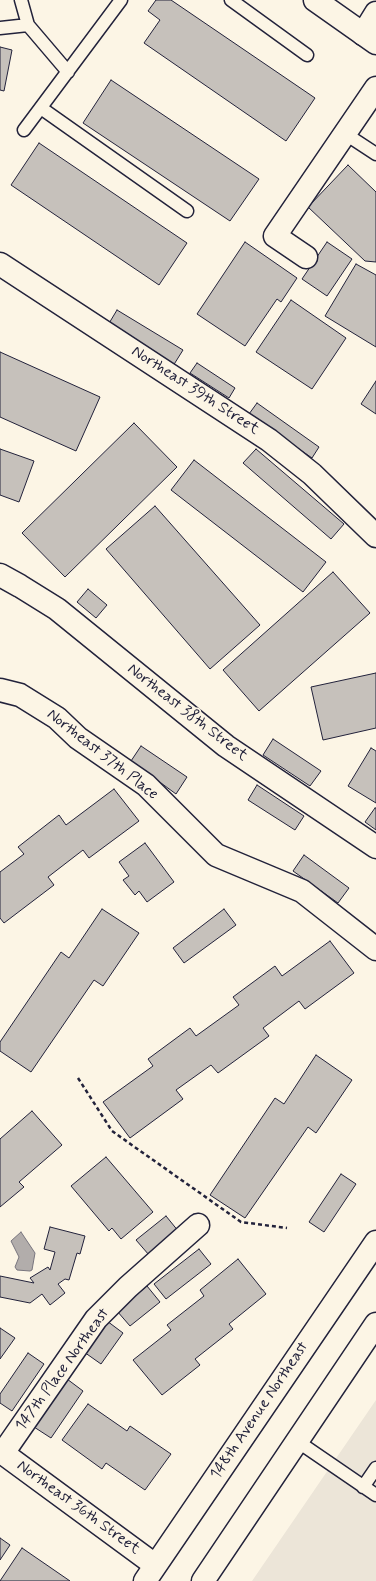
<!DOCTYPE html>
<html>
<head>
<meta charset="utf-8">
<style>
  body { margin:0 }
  canvas { display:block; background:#fcf5e5 }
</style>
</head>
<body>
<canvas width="376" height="1581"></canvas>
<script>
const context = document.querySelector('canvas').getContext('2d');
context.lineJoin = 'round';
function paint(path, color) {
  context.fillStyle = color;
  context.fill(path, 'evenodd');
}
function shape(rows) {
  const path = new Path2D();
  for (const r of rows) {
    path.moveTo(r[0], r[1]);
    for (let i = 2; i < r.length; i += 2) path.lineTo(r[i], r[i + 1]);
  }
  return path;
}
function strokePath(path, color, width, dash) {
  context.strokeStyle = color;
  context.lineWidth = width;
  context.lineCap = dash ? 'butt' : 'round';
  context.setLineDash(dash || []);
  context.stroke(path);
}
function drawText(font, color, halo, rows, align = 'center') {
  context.font = font + ' Mynerve,sans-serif';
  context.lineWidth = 3.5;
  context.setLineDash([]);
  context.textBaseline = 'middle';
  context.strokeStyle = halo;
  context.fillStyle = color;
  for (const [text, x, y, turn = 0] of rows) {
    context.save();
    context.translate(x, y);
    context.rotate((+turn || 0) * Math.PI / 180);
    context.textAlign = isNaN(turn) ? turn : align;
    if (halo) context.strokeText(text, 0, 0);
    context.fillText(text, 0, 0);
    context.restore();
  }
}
paint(shape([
  [376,1400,376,1581,252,1581]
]), '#ece5d8');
const water = shape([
  [21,1232,35,1253,32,1270,30,1271,17,1270,15,1267,19,1257,11,1241,21,1232]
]);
paint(water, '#b2adab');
strokePath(water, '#78757e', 1);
const building = shape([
  [156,0,171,0,315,98,286,141,144,43,160,20,148,11,156,0],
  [0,47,12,50,4,91,0,90,0,47],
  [111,80,259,179,230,221,83,123,111,80],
  [39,143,187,243,159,285,11,185,39,143],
  [348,165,376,192,376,262,365,261,308,207,348,165],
  [245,242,297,278,281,302,277,299,245,346,197,314,245,242],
  [327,242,352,259,327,296,302,279,327,242],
  [356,264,376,275,376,347,325,316,356,264],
  [291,300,346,338,312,389,256,352,291,300],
  [117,310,183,350,173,366,108,325,117,310],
  [0,352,100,397,76,451,0,417,0,352],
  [197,363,235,388,229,398,190,373,197,363],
  [376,381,376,414,361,404,376,381],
  [257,403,319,447,312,458,249,414,257,403],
  [134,423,177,467,65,577,22,533,134,423],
  [0,449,34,461,19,502,0,495,0,449],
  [256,449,344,524,331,539,243,463,256,449],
  [194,460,326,562,303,592,171,490,194,460],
  [155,506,260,625,210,669,106,549,155,506],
  [333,572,370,613,259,711,223,670,333,572],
  [88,589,107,605,96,618,77,602,88,589],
  [376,673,376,728,323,740,311,687,376,673],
  [273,739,321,771,310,786,263,755,273,739],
  [141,746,187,777,176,794,131,761,141,746],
  [371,748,376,751,376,803,348,786,371,748],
  [257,785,304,816,295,830,248,800,257,785],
  [114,789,139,821,89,858,83,850,48,877,54,885,4,923,0,918,0,872,24,854,18,847,59,815,66,825,114,789],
  [375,808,376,808,376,830,365,822,375,808],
  [145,843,174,882,147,902,139,891,135,895,123,880,129,876,119,862,145,843],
  [304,855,349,888,338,903,293,871,304,855],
  [102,909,139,933,103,986,94,980,31,1072,0,1051,0,1042,61,952,69,958,102,909],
  [224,909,236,925,184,963,173,948,224,909],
  [330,941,354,973,305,1009,299,1001,263,1028,269,1036,218,1073,211,1065,176,1090,183,1099,130,1138,103,1102,153,1066,148,1059,190,1028,196,1036,239,1005,233,997,275,966,282,976,330,941],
  [316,1055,352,1080,316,1133,308,1127,245,1218,210,1195,275,1098,284,1104,316,1055],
  [32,1111,62,1145,19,1182,24,1187,0,1207,0,1139,32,1111],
  [106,1157,153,1212,121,1239,112,1228,109,1231,71,1186,106,1157],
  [341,1174,356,1184,324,1232,309,1222,341,1174],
  [166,1216,179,1232,149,1255,136,1240,166,1216],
  [50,1227,85,1236,80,1254,77,1253,69,1280,65,1279,58,1284,65,1293,50,1305,42,1294,30,1303,0,1297,0,1276,34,1283,30,1278,48,1267,50,1270,55,1252,44,1249,50,1227],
  [199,1249,211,1264,166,1299,154,1284,199,1249],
  [238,1259,266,1294,229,1324,233,1329,195,1359,200,1365,162,1395,133,1360,171,1330,167,1325,204,1296,200,1290,238,1259],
  [147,1286,160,1302,130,1326,117,1311,147,1286],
  [107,1321,123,1333,101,1364,84,1352,107,1321],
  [0,1328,15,1338,0,1359,0,1328],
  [28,1353,44,1364,12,1411,0,1403,0,1394,28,1353],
  [67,1379,83,1391,51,1438,34,1427,67,1379],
  [88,1404,127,1431,130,1426,171,1454,145,1490,106,1463,102,1469,62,1440,88,1404],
  [0,1538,10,1545,0,1560,0,1538],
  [22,1548,70,1581,0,1581,22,1548]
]);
paint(building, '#c6c1bb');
strokePath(building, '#22223b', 1);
const lane = shape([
  [21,0,28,25,68,72],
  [231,0,307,55],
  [0,28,28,25],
  [41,108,187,211],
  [24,130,121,0],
  [344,133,376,154],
  [297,1441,376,1495],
  [363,1487,376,1468]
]);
const street = shape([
  [363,34,376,13],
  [306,257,275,236,376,88],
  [0,264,269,440,312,474,376,536],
  [0,575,20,586,57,609,226,746,376,847],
  [0,690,20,695,57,718,78,738,146,785,216,855,302,891,376,949],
  [0,1451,155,1565],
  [3,1453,96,1319,128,1287,198,1225]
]);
const secondary = shape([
  [315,0,376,43]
]);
const primary = shape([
  [145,1581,376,1242],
  [203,1581,376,1324]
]);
strokePath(lane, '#22223b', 15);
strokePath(street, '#22223b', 25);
strokePath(secondary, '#22223b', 25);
strokePath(primary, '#22223b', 25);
strokePath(shape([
  [78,1078,112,1131,241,1222,287,1228]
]), '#22223b', 2.5, [4, 3]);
strokePath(lane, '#fcf5e5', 12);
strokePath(street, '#fcf5e5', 22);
strokePath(secondary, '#fcf5e5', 22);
strokePath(primary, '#fcf5e5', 22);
drawText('16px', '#22223b', '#fcf5e5', [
  ["Northeast 39th Street",195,391,33],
  ["Northeast 38th Street",187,713,38],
  ["Northeast 37th Place",102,755,38],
  ["147th Place Northeast",63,1370,-54],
  ["148th Avenue Northeast",260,1411,-56],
  ["Northeast 36th Street",78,1508,36]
]);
</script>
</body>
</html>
